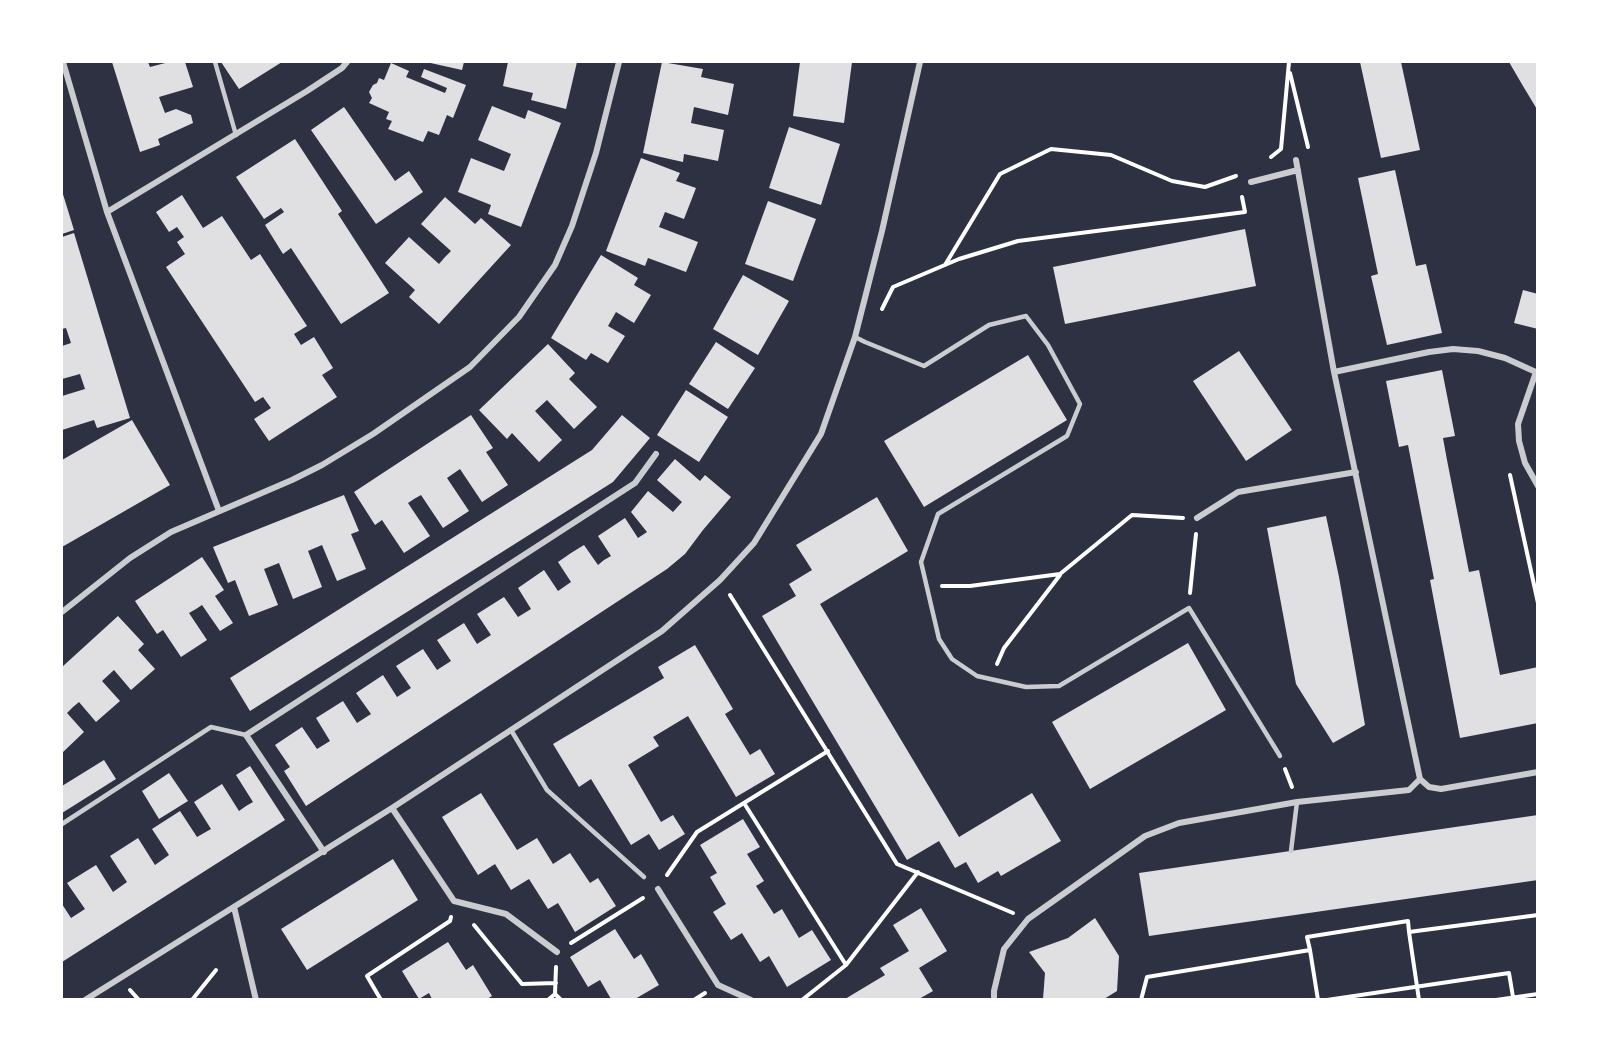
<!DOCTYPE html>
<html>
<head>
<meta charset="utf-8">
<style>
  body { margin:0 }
  #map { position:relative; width:1599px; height:1061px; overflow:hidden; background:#2d3142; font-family:Signika,sans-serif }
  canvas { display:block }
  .frame { position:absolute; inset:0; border:63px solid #fff; pointer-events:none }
</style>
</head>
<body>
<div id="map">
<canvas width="1599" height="1061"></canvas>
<div class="frame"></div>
</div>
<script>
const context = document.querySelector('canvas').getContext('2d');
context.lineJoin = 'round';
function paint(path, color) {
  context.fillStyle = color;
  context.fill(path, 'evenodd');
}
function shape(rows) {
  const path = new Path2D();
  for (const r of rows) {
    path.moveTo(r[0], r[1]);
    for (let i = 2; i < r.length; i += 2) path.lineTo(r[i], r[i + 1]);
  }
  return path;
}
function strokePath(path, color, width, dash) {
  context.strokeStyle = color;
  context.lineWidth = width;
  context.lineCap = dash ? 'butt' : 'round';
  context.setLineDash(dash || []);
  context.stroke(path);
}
paint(shape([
  [112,62,148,62,150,67,169,62,185,62,193,87,159,97,165,113,176,109,191,115,193,123,158,139,160,145,140,152],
  [221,62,282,62,239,89],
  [426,62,464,62,462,70],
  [508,62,577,62,566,109,531,100,533,93,503,86],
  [662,62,703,69,701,77,734,84,728,115,694,107,691,123,724,130,718,161,684,154,683,162,643,153],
  [800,62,852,62,844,123,793,116],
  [1360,62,1401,62,1420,150,1381,158],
  [1509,62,1538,62,1538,111,1523,86],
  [391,63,409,71,406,77,445,93,447,88,421,77,424,69,466,85,453,118,447,115,439,135,428,131,423,142,388,129,392,121,386,119,389,112,369,103,372,98,369,92,373,85,377,83,379,78,384,80],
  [492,106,525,119,528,110,561,123,521,227,488,214,491,205,458,192,471,158,504,171,511,154,478,140],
  [344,107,395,181,409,171,423,192,376,224,311,130],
  [789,127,840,144,821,205,769,188],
  [295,139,342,211,338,214,389,293,341,324,291,248,283,254,265,225,284,212,281,208,264,219,236,177],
  [641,158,680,173,676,181,696,188,684,219,665,212,659,227,698,242,686,272,648,258,645,266,606,251],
  [1395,170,1416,266,1426,264,1442,333,1387,345,1371,276,1378,274,1358,178],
  [62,191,74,230,62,234],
  [182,195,203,228,222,216,251,260,260,254,307,326,294,334,301,345,314,337,333,368,322,375,337,397,269,441,254,419,271,408,263,397,255,402,166,267,185,254,177,242,184,237,177,227,169,232,156,212],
  [445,197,475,224,481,218,511,245,439,324,409,297,415,290,385,263,409,237,439,264,445,257,451,251,421,224],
  [768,201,816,219,793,281,745,264],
  [1245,229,1256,286,1065,324,1053,267],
  [74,233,130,418,97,428,94,420,62,430,62,396,85,389,80,374,62,379,62,346,71,343,66,328,62,329,62,237],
  [601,255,638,278,634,285,651,295,634,323,616,312,608,326,625,336,608,363,591,353,586,360,551,338],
  [743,275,789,301,758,355,713,329],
  [1523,290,1538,294,1538,329,1514,323],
  [716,342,755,368,728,409,689,384],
  [548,344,575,373,569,379,597,407,574,429,547,400,535,411,562,440,539,462,512,433,507,439,479,410],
  [1239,351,1292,430,1246,461,1193,381],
  [1028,355,1067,420,924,507,884,441],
  [1442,370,1455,436,1443,438,1447,460,1469,572,1479,570,1500,675,1538,667,1538,723,1460,738,1430,580,1434,579,1408,445,1399,447,1386,381],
  [686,390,728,417,699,462,657,435],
  [471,415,493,448,486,452,508,485,482,502,460,469,447,478,469,511,443,528,421,495,414,499,408,503,430,536,404,553,382,520,375,525,354,492],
  [622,415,650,438,613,482,250,711,230,678,592,450],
  [132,420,170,485,62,547,62,460],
  [675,459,700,481,705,475,731,497,703,530,685,554,667,569,306,806,284,771,290,767,275,745,302,727,317,749,330,741,316,718,343,701,357,723,371,714,356,693,383,675,397,697,411,688,396,666,423,649,437,670,451,661,437,640,464,623,477,644,491,635,477,614,504,597,518,617,531,609,518,588,544,570,558,591,571,582,558,562,571,553,584,545,598,565,604,560,611,556,598,536,625,518,638,538,647,532,631,512,648,491,673,512,682,502,657,480],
  [344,495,359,531,351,534,366,569,337,581,322,545,308,551,322,587,293,599,279,563,264,569,278,605,249,616,235,580,228,583,213,547],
  [877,497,908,551,820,604,959,837,1032,793,1061,841,1001,876,998,871,978,883,966,862,955,868,939,841,907,860,762,616,796,596,789,584,812,570,796,545],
  [1326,516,1339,577,1365,725,1333,743,1296,684,1267,528],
  [202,557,224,590,215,596,233,623,220,631,202,605,196,609,189,613,207,640,181,657,163,630,157,634,135,601],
  [118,616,144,644,138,650,155,669,131,690,114,670,102,681,120,701,96,722,79,702,73,707,67,713,84,732,62,753,62,667],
  [1188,643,1226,710,1090,789,1052,722],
  [695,645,733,709,725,714,750,755,760,749,775,774,736,797,688,716,653,737,659,746,628,765,661,822,673,815,685,834,659,850,649,834,631,845,591,779,579,787,553,744,664,678,658,667],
  [104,760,116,779,62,813,62,786],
  [250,766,285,820,62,962,62,904,71,918,85,909,67,883,96,865,113,892,127,882,110,856,138,838,155,865,169,855,152,829,180,811,197,837,211,829,194,802,222,784,239,811,246,806,253,802,236,775],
  [169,773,188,801,159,819,142,791],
  [481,793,517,850,537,838,553,864,570,853,590,883,598,878,616,906,575,932,558,903,548,909,529,879,511,890,495,864,478,875,442,817],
  [1538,815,1538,880,1149,936,1139,873],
  [743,819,760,847,747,854,764,881,756,886,772,911,774,914,782,909,799,938,812,930,831,960,787,987,769,956,760,962,742,933,731,940,713,912,726,904,710,877,717,873,700,845],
  [393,859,418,900,307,970,281,929],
  [921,908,947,951,919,968,933,991,919,999,845,999,885,975,880,968,909,951,893,925],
  [1095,918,1119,956,1117,991,1104,999,1043,999,1045,973,1029,952,1068,938],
  [615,929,634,959,641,954,659,985,635,999,611,999,600,980,588,987,570,957],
  [448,942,466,970,473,965,492,996,487,999,432,999,429,993,419,999,402,971]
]), '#e0e0e3');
strokePath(shape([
  [1290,73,1308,147],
  [1271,157,1281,149,1289,62],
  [945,265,1000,174,1051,149,1111,155,1172,181,1205,187,1236,176],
  [882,309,893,287,959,259,1018,241,1245,212,1242,197],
  [1510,475,1538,603],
  [942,586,970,586,1060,574,1132,515,1183,518],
  [1190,593,1196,534],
  [730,595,897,864,1013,913],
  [997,664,1004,648,1060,575],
  [1285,769,1292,787],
  [744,803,846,965],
  [667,875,697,832,828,751],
  [474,925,522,984,556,983],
  [1409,932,1419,1000],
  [571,943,643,898],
  [1310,950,1318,1000],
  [556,967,555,994,561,1000],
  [130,990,139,1000],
  [192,1000,216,970],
  [381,1000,367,976,450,921,451,917],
  [548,1000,555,994],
  [694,1000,705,993],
  [802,1000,846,965,918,872],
  [1141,1000,1147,977,1310,950,1307,937,1408,921,1409,932,1538,915],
  [1327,1000,1509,973,1513,997],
  [1496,1000,1538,994]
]), '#fff', 4);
strokePath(shape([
  [215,62,236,135],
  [855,337,865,342,924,366,989,325,1026,316,1048,345,1080,404,1067,436,938,514,921,562,939,639,952,659,977,676,1026,687,1059,686,1189,608,1280,756],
  [511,730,547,790,644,877],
  [62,824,211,727,246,735],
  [1291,851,1297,802]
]), '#caccd0', 4.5);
strokePath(shape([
  [63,62,107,212,219,511],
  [1296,160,1334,372,1420,779],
  [1251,182,1298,170],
  [107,212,307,91,342,68,347,62],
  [1334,372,1429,352,1453,349,1478,351,1505,358,1538,373],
  [1536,372,1518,424,1519,441,1525,463,1538,486],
  [1197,518,1238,492,1356,472],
  [62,612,130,558,171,532,292,480,322,465,373,434,470,367,519,317,555,265,572,226,596,153,619,62],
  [392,808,454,901,506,914,557,952],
  [324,852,246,735,635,483,656,454],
  [658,889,718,985,751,1000],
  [234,907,256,1000],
  [85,1000,392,808,662,631,720,580,754,543,821,434,855,337,882,231,920,62],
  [994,1000,994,991,1004,949,1028,919,1145,836,1179,823,1297,802,1409,790,1420,779,1429,787,1441,789,1538,772]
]), '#caccd0', 6);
</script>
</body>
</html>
